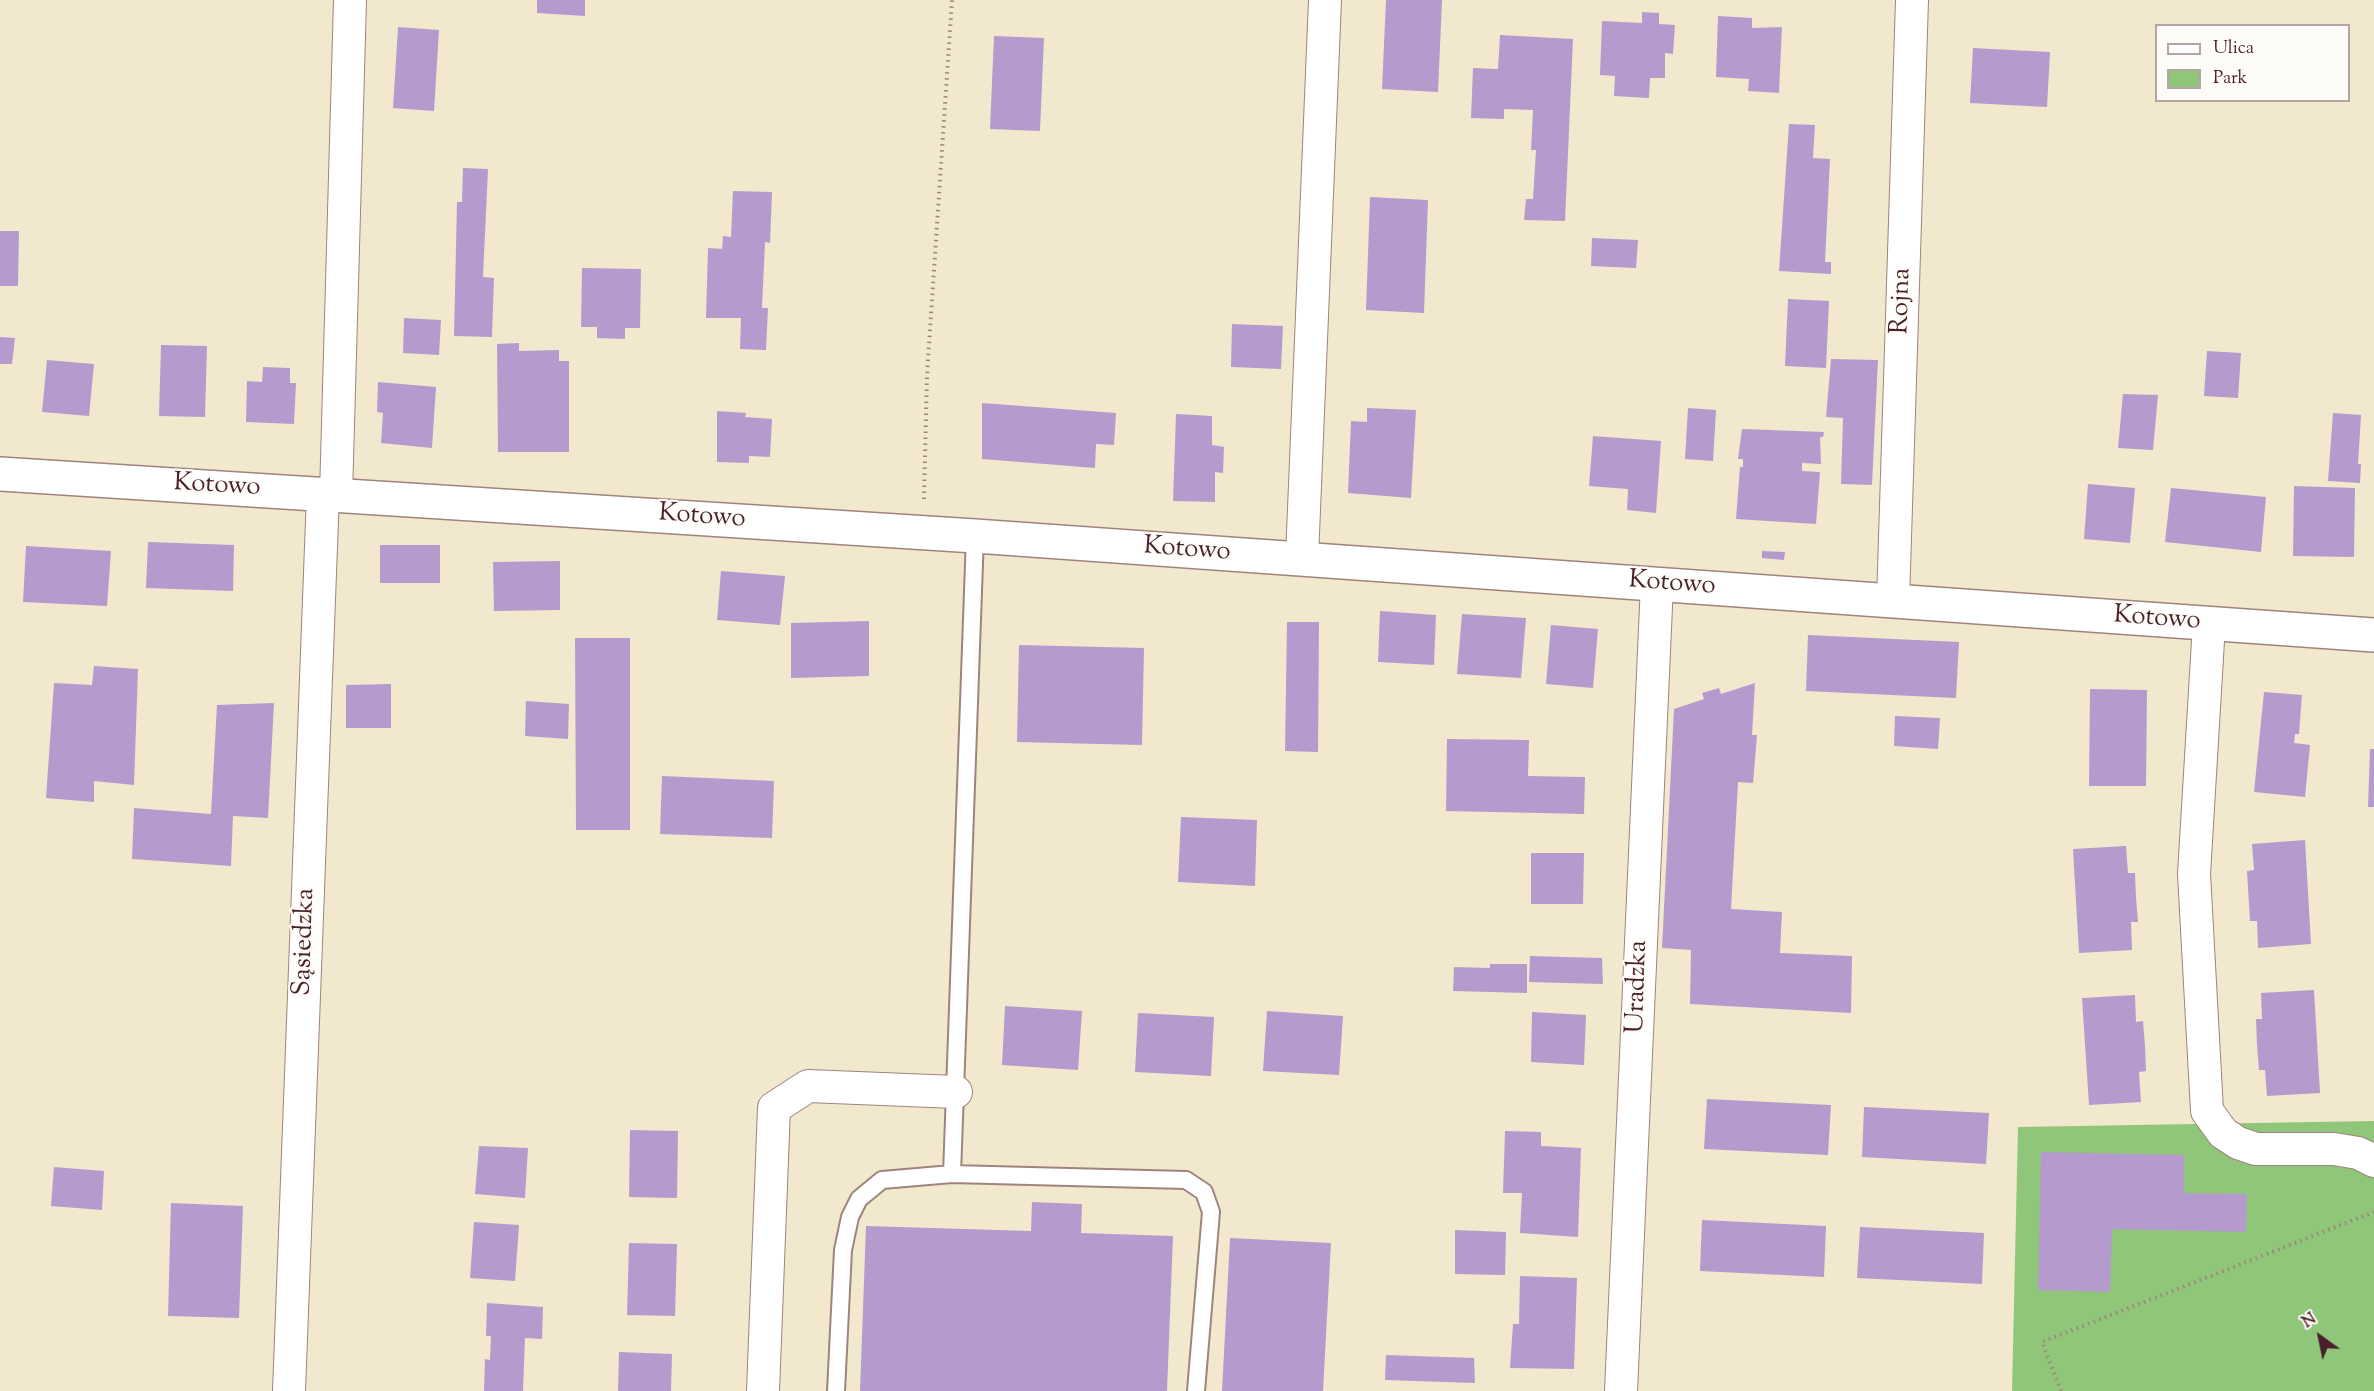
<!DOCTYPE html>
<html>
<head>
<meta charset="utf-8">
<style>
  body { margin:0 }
  #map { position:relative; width:2374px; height:1391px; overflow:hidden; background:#f1e8ce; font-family:"Sorts Mill Goudy",serif }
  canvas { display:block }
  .legend { position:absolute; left:2155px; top:24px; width:195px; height:78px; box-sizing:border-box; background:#fdfcf7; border:2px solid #b5a4a5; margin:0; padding:8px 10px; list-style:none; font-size:18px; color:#4a1f2b }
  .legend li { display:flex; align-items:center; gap:12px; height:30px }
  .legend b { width:30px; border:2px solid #b5a4a5 }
  .north { position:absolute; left:2290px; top:1307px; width:60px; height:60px; -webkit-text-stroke:4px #fdfcf7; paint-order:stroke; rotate:327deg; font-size:16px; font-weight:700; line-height:24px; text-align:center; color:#4a1f2b }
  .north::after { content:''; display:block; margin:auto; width:21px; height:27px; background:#4a1f2b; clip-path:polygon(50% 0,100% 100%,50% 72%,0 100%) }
</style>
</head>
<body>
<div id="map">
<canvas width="2374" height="1391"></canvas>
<ul class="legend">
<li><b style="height:8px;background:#fff"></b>Ulica</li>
<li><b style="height:16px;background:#90c679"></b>Park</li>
</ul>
<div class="north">N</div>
</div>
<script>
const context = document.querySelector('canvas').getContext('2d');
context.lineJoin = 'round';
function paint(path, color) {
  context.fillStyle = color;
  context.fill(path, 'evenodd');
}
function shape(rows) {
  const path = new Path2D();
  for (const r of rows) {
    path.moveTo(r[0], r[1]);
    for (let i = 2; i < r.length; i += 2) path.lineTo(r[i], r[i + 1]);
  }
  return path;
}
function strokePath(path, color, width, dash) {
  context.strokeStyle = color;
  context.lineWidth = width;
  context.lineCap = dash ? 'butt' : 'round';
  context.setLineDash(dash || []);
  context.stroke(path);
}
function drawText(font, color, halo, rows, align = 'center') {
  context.font = font + ' "Sorts Mill Goudy",serif';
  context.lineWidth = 4.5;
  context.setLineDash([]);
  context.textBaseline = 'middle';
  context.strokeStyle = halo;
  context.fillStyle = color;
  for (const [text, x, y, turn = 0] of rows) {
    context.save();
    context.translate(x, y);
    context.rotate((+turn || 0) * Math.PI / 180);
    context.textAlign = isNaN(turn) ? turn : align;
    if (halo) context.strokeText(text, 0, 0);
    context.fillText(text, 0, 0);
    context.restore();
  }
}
paint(shape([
  [2374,1121,2374,1391,2012,1391,2018,1127]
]), '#90c679');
paint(shape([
  [537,0,585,0,585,16,537,13],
  [1386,0,1442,0,1438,92,1382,89],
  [1642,12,1659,13,1659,24,1675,25,1673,54,1665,53,1665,78,1650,78,1649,98,1614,96,1615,76,1600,75,1602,21,1642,23],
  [1718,16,1752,18,1752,28,1782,27,1779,93,1748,91,1749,79,1716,77],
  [398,27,439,30,434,111,393,108],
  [1500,35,1573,39,1565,221,1524,220,1526,199,1533,199,1536,150,1531,150,1533,110,1504,109,1504,119,1471,118,1473,68,1498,69],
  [994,36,1044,38,1040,131,990,129],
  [1973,48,2050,52,2047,107,1970,103],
  [1789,124,1815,125,1813,158,1830,159,1825,262,1831,262,1831,274,1779,271],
  [463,168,488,169,483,277,494,278,492,337,454,336,457,202,462,202],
  [733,191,772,192,770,243,765,242,762,308,768,308,766,350,740,349,741,318,706,318,708,248,722,249,723,236,731,237],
  [1370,197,1428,200,1424,313,1366,310],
  [0,231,19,231,18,286,0,286],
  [1592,238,1638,240,1636,268,1591,266],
  [582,268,641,269,640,328,625,328,625,339,597,338,597,327,581,327],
  [1788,299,1829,301,1826,368,1785,366],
  [404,318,441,320,439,355,403,353],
  [1232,324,1283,326,1281,369,1231,367],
  [0,337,15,338,12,364,0,364],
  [519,343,519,351,559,350,559,361,569,361,569,452,498,452,497,344],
  [161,345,207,346,205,417,159,416],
  [2207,351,2241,353,2238,398,2204,396],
  [1831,359,1878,360,1872,485,1841,484,1843,418,1826,417],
  [47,360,94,364,89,416,42,412],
  [263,367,290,368,290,383,296,383,294,424,246,422,247,381,262,382],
  [378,382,436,387,432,448,381,443,383,413,377,412],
  [2123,394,2158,395,2153,450,2118,448],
  [982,403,1116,413,1114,445,1096,444,1095,468,982,459],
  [1367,408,1416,410,1411,498,1348,493,1351,421,1367,422],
  [1688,408,1716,410,1713,461,1685,459],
  [717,411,746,413,745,417,772,419,770,457,749,456,749,463,717,462],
  [2333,413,2361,415,2358,464,2361,464,2360,483,2328,481],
  [1176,414,1212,416,1212,445,1224,447,1223,473,1215,472,1215,502,1173,501],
  [1742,429,1824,432,1823,437,1820,437,1821,464,1802,463,1802,471,1820,472,1816,524,1736,519,1740,467,1743,467,1743,459,1738,459],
  [1593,436,1661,441,1656,513,1627,510,1628,489,1589,486],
  [2088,484,2135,488,2130,543,2084,539],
  [2294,486,2355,488,2354,557,2293,556],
  [2171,488,2266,497,2261,552,2165,542],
  [148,542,234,545,233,591,146,588],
  [380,545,440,545,440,583,380,583],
  [26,546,111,551,107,606,23,602],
  [1762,551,1785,552,1784,560,1762,558],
  [560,561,560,610,494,611,493,562],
  [721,571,785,576,780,625,717,620],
  [1380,611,1436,615,1434,665,1378,662],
  [1462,614,1526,618,1521,678,1457,674],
  [869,621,869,676,791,678,791,623],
  [1287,622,1319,622,1318,752,1285,751],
  [1551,625,1598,629,1593,688,1546,684],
  [1808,635,1959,642,1956,698,1806,691],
  [575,638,630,638,630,830,576,830],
  [1019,645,1144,648,1142,745,1017,742],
  [94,666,138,669,134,785,94,781,94,802,46,798,54,683,92,685],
  [1755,683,1752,735,1757,735,1753,783,1738,782,1731,909,1782,912,1780,953,1852,956,1851,1013,1690,1004,1691,950,1662,948,1674,709,1704,699,1702,693,1719,688,1721,694],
  [391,684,391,728,346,728,346,685],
  [2090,689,2147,690,2146,786,2089,786],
  [2264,692,2302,695,2299,734,2295,734,2294,743,2310,745,2305,797,2254,792],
  [526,701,569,704,568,739,525,736],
  [274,703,268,818,233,816,231,866,132,859,134,808,211,814,217,705],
  [1895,716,1940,718,1938,749,1894,746],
  [1447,739,1529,740,1528,776,1585,777,1584,814,1446,811],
  [2370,749,2374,749,2374,807,2368,807],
  [662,776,774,781,772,838,660,834],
  [1181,817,1257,820,1255,886,1178,882],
  [2305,840,2311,944,2258,948,2257,921,2250,921,2247,871,2254,870,2252,844],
  [2126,846,2128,873,2135,873,2136,898,2138,922,2131,922,2132,950,2079,953,2073,849],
  [1531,853,1584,853,1583,904,1531,904],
  [1530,956,1602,958,1603,984,1529,982],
  [1490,964,1527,964,1527,993,1453,991,1454,967,1490,968],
  [2314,990,2320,1093,2267,1096,2265,1070,2259,1070,2257,1045,2256,1019,2262,1019,2261,993],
  [2135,995,2136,1022,2143,1021,2145,1046,2146,1071,2139,1072,2141,1102,2089,1105,2082,998],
  [1005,1006,1082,1011,1078,1070,1002,1065],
  [1267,1011,1343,1016,1339,1075,1263,1071],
  [1532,1012,1586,1015,1584,1065,1531,1062],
  [1138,1013,1214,1017,1211,1076,1135,1072],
  [1707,1099,1831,1105,1828,1155,1704,1149],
  [1864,1107,1989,1113,1986,1164,1862,1157],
  [630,1130,678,1131,677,1198,629,1197],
  [1505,1131,1541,1132,1541,1146,1581,1148,1578,1237,1520,1233,1522,1193,1503,1193],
  [479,1146,528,1148,525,1198,475,1194],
  [2041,1152,2184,1155,2184,1193,2247,1194,2246,1232,2112,1229,2110,1292,2038,1290],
  [54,1167,104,1171,102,1210,51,1206],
  [1032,1202,1082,1204,1081,1233,1173,1236,1167,1391,860,1391,866,1226,1031,1231],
  [171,1203,243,1206,239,1318,168,1316],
  [1702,1220,1826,1226,1824,1277,1700,1271],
  [474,1222,519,1225,515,1281,470,1278],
  [1860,1227,1984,1233,1982,1284,1857,1278],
  [1455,1230,1506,1232,1505,1275,1455,1274],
  [1230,1238,1331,1243,1323,1391,1222,1391],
  [629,1243,677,1244,675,1316,627,1315],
  [1520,1276,1577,1278,1574,1369,1510,1368,1513,1324,1519,1324],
  [487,1303,543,1307,542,1339,525,1338,523,1391,484,1391,485,1359,490,1360,491,1336,486,1336],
  [619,1352,672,1354,671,1391,618,1391],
  [1386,1355,1474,1358,1475,1383,1385,1380]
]), '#b59bcd');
const lane = shape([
  [975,536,952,1174,1186,1180,1204,1192,1211,1212,1196,1391],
  [836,1391,843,1250,850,1217,859,1199,882,1180,952,1174]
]);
const street = shape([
  [336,495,350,0],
  [1302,558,1325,0],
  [1893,601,1912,0],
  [2209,624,2194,874,2207,1111,2223,1133,2238,1143,2256,1149,2334,1149,2358,1153,2374,1161],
  [289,1391,323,494],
  [763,1391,774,1108,808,1086,956,1092],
  [1621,1391,1657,584]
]);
const secondary = shape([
  [0,474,975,536,2374,635]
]);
strokePath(lane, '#9e847c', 20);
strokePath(street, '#9e847c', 34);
strokePath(secondary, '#9e847c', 36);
strokePath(shape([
  [924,499,927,375,952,0],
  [2061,1391,2042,1342,2374,1212]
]), '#9e847c', 4, [1.5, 4.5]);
strokePath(lane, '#fff', 16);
strokePath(street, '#fff', 32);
strokePath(secondary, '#fff', 33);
drawText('26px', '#4a1f2b', '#fdfcf7', [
  ["Rojna",1903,301,-88],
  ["Kotowo",217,487,3],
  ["Kotowo",702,518,4],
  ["Kotowo",1187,551,4],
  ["Kotowo",1672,585,4],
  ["Kotowo",2157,620,4],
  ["Sąsiedzka",306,942,-88],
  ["Uradzka",1639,987,-88]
]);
</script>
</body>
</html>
